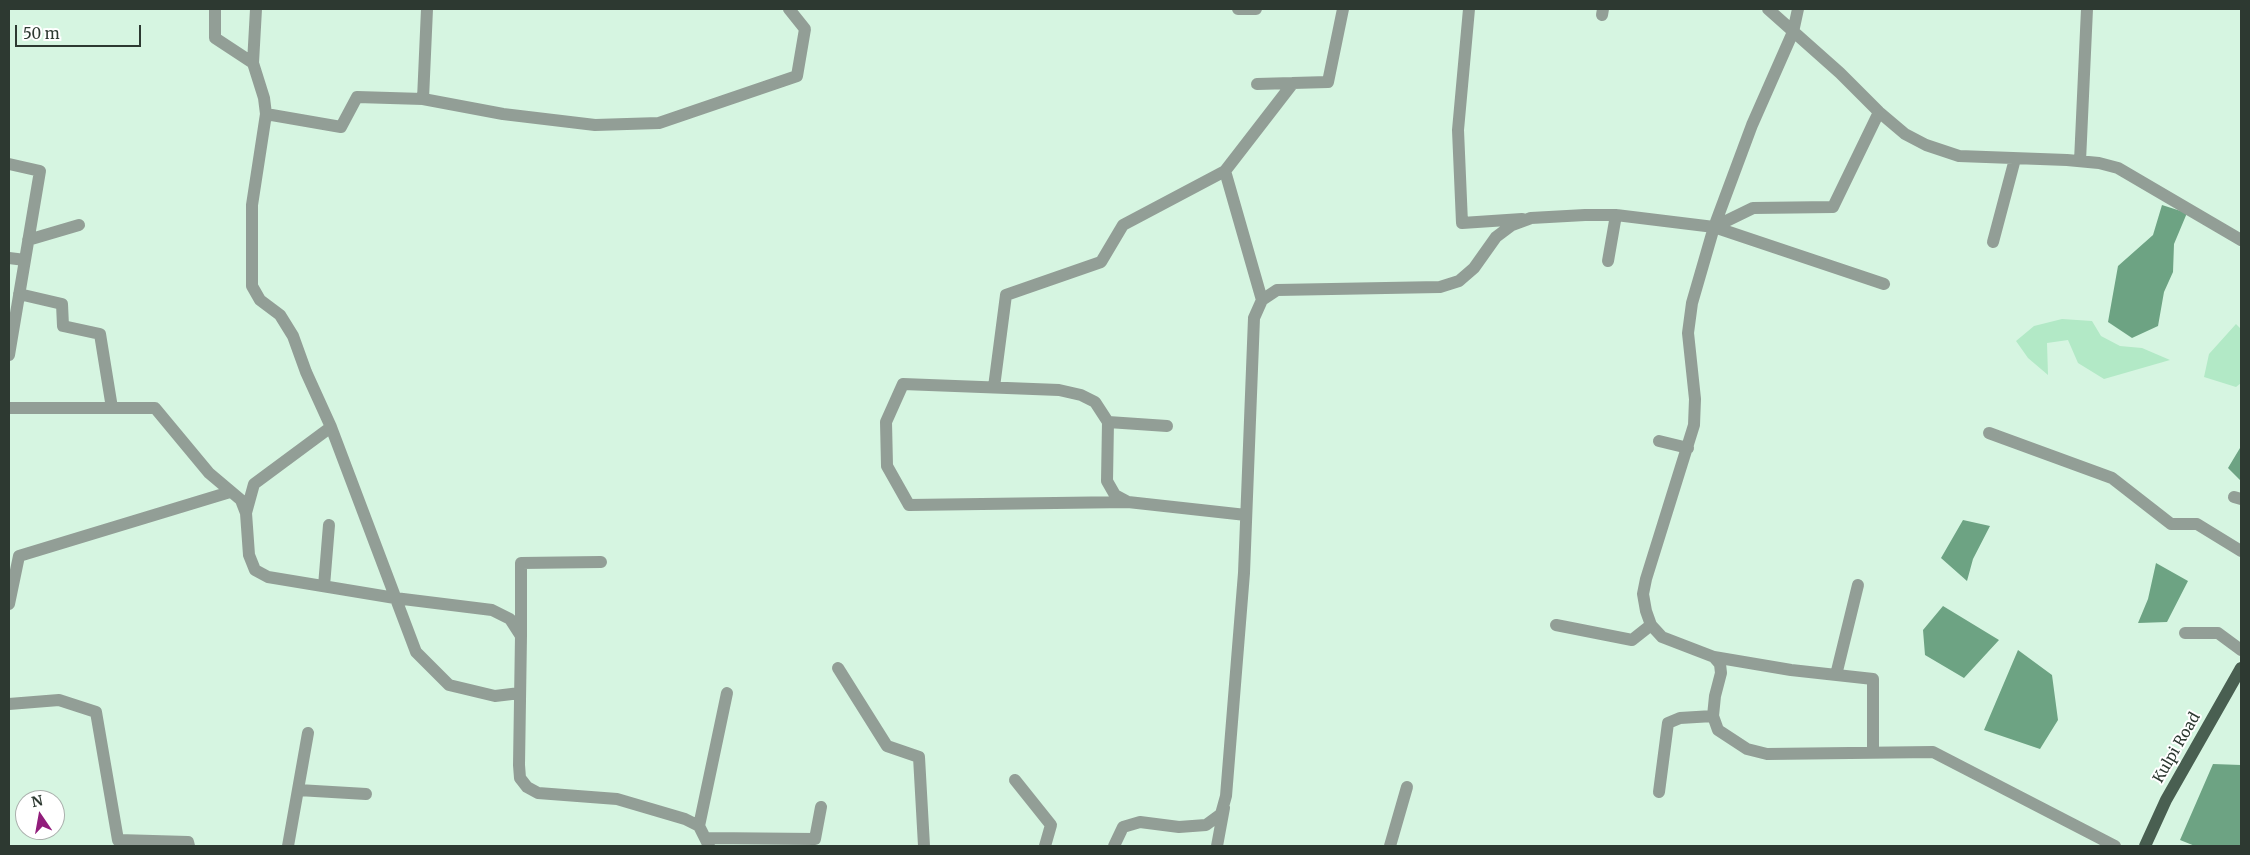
<!DOCTYPE html>
<html>
<head>
<meta charset="utf-8">
<style>
  body { margin:0 }
  #map { position:relative; width:2250px; height:855px; overflow:hidden; background:#d6f5e1; font-family:Merriweather,serif }
  canvas { display:block }
  .frame { position:absolute; inset:0; border:10px solid #2d3931; pointer-events:none }
  .north { position:absolute; left:15px; top:790px; width:50px; height:50px; box-sizing:border-box; background:#fff; border:1px solid #abb0ad; border-radius:50%; rotate:348deg; font-size:14px; font-weight:700; line-height:20px; text-align:center; color:#2d3931 }
  .north::after { content:''; display:block; margin:auto; width:18px; height:22px; background:#911d7b; clip-path:polygon(50% 0,100% 100%,50% 72%,0 100%) }
  .scale { position:absolute; left:15px; top:25px; width:126px; height:22px; box-sizing:border-box; border:2px solid #2d3931; border-top:0; padding-left:6px; font-size:15px; line-height:18px; white-space:nowrap; color:#2d3931; -webkit-text-stroke:4px #fff; paint-order:stroke }
</style>
</head>
<body>
<div id="map">
<canvas width="2250" height="855"></canvas>
<div class="frame"></div>
<div class="north">N</div>
<div class="scale">50 m</div>
</div>
<script>
const context = document.querySelector('canvas').getContext('2d');
context.lineJoin = 'round';
function paint(path, color) {
  context.fillStyle = color;
  context.fill(path, 'evenodd');
}
function shape(rows) {
  const path = new Path2D();
  for (const r of rows) {
    path.moveTo(r[0], r[1]);
    for (let i = 2; i < r.length; i += 2) path.lineTo(r[i], r[i + 1]);
  }
  return path;
}
function strokePath(path, color, width, dash) {
  context.strokeStyle = color;
  context.lineWidth = width;
  context.lineCap = dash ? 'butt' : 'round';
  context.setLineDash(dash || []);
  context.stroke(path);
}
function drawText(font, color, halo, rows, align = 'center') {
  context.font = font + ' Merriweather,serif';
  context.lineWidth = 4;
  context.setLineDash([]);
  context.textBaseline = 'middle';
  context.strokeStyle = halo;
  context.fillStyle = color;
  for (const [text, x, y, turn = 0] of rows) {
    context.save();
    context.translate(x, y);
    context.rotate((+turn || 0) * Math.PI / 180);
    context.textAlign = isNaN(turn) ? turn : align;
    if (halo) context.strokeText(text, 0, 0);
    context.fillText(text, 0, 0);
    context.restore();
  }
}
paint(shape([
  [2062,319,2092,321,2101,336,2120,346,2142,348,2170,360,2104,379,2078,363,2068,340,2047,343,2048,375,2028,358,2016,341,2034,326],
  [2236,324,2241,329,2241,383,2236,387,2204,377,2209,354]
]), '#b2e9c6');
paint(shape([
  [2162,205,2187,213,2174,244,2173,272,2164,292,2158,326,2132,338,2108,322,2118,266,2153,235],
  [2240,448,2241,448,2241,481,2228,468],
  [1963,520,1990,526,1973,559,1967,581,1941,558],
  [2156,563,2188,581,2167,622,2138,623,2148,599],
  [1943,606,1999,640,1964,678,1925,655,1923,630],
  [2018,650,2052,675,2058,720,2040,749,1984,730],
  [2213,764,2241,765,2241,846,2195,846,2180,840]
]), '#6da383');
strokePath(shape([
  [215,9,215,38,253,63],
  [256,9,253,63,264,98,266,114,252,205,252,286,260,300,280,315,293,336,306,372,331,427,416,652,449,685,495,696,520,693],
  [1238,9,1256,9],
  [1469,9,1458,130,1462,223,1522,219],
  [1768,9,1840,73,1879,112,1905,134,1926,145,1959,156,2067,160,2099,163,2118,168,2241,240],
  [1798,9,1793,32,1752,125,1714,227,1692,303,1688,333,1695,399,1694,425,1646,579,1643,594,1646,611,1651,625,1662,637,1714,657,1720,664,1721,673,1715,696,1713,716,1718,730,1747,749,1767,754,1933,752,2115,846],
  [1602,15,1603,9],
  [1257,84,1328,82,1343,9],
  [423,99,503,114,595,125,659,123,797,76,805,29,789,9],
  [266,114,341,127,357,97,423,99,427,9],
  [2080,161,2087,9],
  [9,164,40,171,9,355],
  [1714,227,1753,208,1833,207,1879,112],
  [28,240,79,225],
  [1993,242,2015,159],
  [9,258,25,260],
  [1608,261,1616,215],
  [19,294,62,304,63,326,100,334,112,408],
  [1262,300,1225,171,1293,83],
  [994,387,1006,295,1101,262,1123,225,1225,171],
  [9,408,155,408,209,473,241,500,246,513,249,555,255,570,268,577,395,598,492,610,510,619,521,636,519,765,520,778,527,787,538,793,617,799,685,819,699,826,709,846],
  [1108,422,1167,426],
  [1989,433,2112,478,2171,524,2197,524,2241,551],
  [1659,441,1688,448],
  [2234,497,2241,499],
  [1128,502,909,505,887,466,886,422,903,384,1059,390,1081,395,1095,402,1108,422,1107,481,1115,495,1128,502,1246,515],
  [246,513,254,484,331,427],
  [324,586,329,525],
  [9,604,19,556,230,492],
  [1556,625,1632,640,1651,625],
  [2185,633,2218,633,2241,650],
  [521,636,521,563,601,562],
  [1714,657,1791,670,1873,679,1873,752],
  [838,668,887,746,919,757,924,846],
  [1836,675,1858,585],
  [9,704,59,700,96,712,118,840,188,842,189,846],
  [1015,780,1051,825,1045,846],
  [298,790,366,794],
  [1659,792,1668,723,1680,718,1713,716],
  [699,826,727,693],
  [706,838,815,839,821,807],
  [288,846,308,733],
  [1114,846,1123,827,1140,822,1179,827,1206,825,1221,814,1226,796,1244,573,1254,318,1262,300,1277,290,1440,287,1459,281,1474,268,1496,237,1512,225,1531,218,1585,215,1616,215,1714,227,1884,284],
  [1217,846,1224,808],
  [1390,846,1407,787]
]), '#929e96', 12);
strokePath(shape([
  [2145,846,2166,800,2241,668]
]), '#495f51', 12);
drawText('15px', '#2d3931', '#fff', [
  ["Kulpi Road",2177,748,-60]
]);
</script>
</body>
</html>
